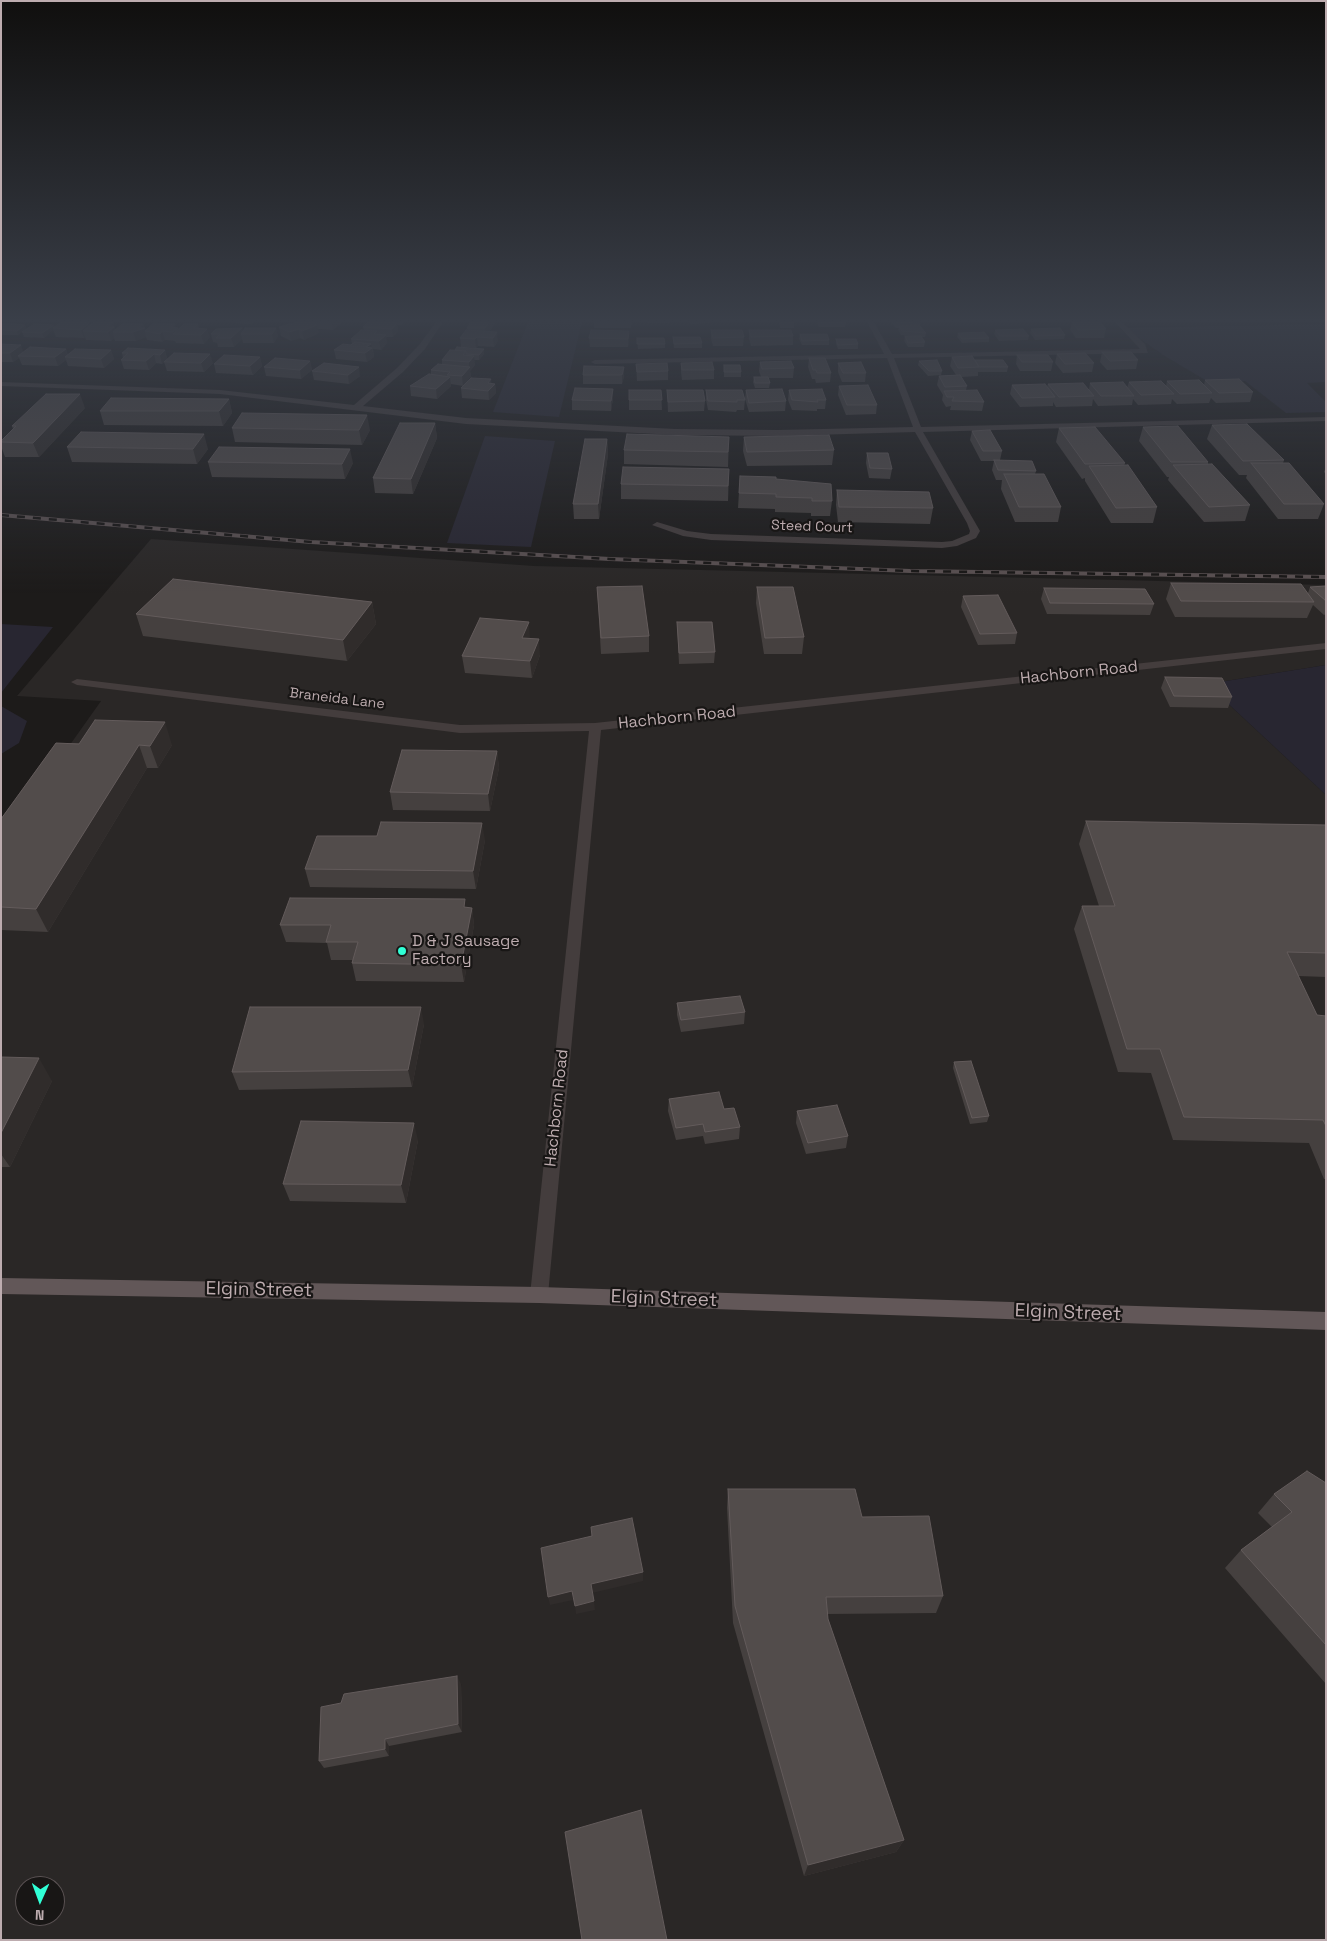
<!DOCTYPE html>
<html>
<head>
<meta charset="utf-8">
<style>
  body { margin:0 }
  #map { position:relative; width:1327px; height:1941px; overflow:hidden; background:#1d1b1a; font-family:"Space Grotesk",sans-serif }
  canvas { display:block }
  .frame { position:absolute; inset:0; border:2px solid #bdacaf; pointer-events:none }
  .north { position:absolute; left:15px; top:1876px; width:50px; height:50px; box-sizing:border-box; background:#181615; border:1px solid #5a5253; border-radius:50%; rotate:182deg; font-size:14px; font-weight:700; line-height:20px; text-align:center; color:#bdacaf }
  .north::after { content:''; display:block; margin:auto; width:18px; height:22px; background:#30ffd6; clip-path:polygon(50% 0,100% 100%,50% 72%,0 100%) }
</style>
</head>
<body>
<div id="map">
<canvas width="1327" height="1941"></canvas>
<div class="frame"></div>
<div class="north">N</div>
</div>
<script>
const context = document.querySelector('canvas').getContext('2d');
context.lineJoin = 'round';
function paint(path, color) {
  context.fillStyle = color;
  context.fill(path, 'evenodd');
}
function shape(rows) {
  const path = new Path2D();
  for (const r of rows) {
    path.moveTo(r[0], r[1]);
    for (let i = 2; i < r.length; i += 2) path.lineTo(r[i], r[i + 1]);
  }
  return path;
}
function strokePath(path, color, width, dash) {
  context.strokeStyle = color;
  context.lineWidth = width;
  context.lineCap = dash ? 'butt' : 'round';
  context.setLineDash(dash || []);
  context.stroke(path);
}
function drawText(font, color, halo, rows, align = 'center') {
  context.font = font + ' "Space Grotesk",sans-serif';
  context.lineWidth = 4.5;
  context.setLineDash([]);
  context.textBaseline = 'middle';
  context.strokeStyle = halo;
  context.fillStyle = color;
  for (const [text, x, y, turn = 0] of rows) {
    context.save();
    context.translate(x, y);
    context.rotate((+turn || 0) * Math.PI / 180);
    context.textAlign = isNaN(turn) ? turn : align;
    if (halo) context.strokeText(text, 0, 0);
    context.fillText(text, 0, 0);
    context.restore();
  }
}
paint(shape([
  [151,539,534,566,1326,585,1326,665,1207,684,1326,795,1326,1940,1,1940,1,842,101,701,17,696],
  [25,1886,55,1886,55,1916,25,1916]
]), '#2a2726');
paint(shape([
  [528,322,582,322,559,417,493,412],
  [1326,324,1326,382,1307,383,1326,402,1326,412,1286,413,1245,381,1212,384,1163,355,1125,328],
  [485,436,555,441,531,547,447,543],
  [1,624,53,627,1,693],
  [1326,665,1326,795,1207,684],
  [1,706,27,721,19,743,1,754]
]), '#282631');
paint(shape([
  [224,322,254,322,251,324,224,322],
  [436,322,443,322,425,349,403,372,363,406,466,418,675,429,778,430,913,427,887,358,595,364,591,362,595,360,884,354,867,322,874,322,892,354,1140,349,1115,322,1122,322,1145,344,1148,353,894,358,921,427,1326,417,1326,421,923,432,980,531,976,538,957,546,942,548,711,540,683,536,652,525,657,522,687,531,711,534,942,542,952,541,969,534,970,531,967,523,915,432,778,436,675,435,466,424,220,394,1,386,1,382,220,390,354,405,397,368,419,345,436,322],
  [1326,643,1326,649,601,730,548,1295,546,1301,539,1303,532,1301,530,1295,589,731,460,733,77,685,71,682,77,679,460,725,595,723,1326,643]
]), '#443d3d');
paint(shape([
  [1,1278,539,1287,1326,1312,1326,1330,539,1303,1,1294,1,1278]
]), '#625758');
const rail = shape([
  [1,515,311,542,610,559,910,571,1326,577]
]);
strokePath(rail, '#5a5051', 4);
strokePath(rail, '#181615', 2.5, [8]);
paint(shape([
  [113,322,115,329,143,324,146,330,176,328,178,328,178,329,198,324,199,328,210,337,204,344,176,343,175,341,165,340,162,342,147,340,146,337,136,341,115,341,114,338,111,341,86,340,85,337,84,338,56,337,53,330,44,338,24,337,22,332,18,335,1,335,1,324,25,325,26,329,54,325,55,327,90,325],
  [313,322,342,322,333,330,318,329,319,333,304,340,300,338,291,341,281,336,279,327],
  [368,322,404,322,402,325,397,325,398,331,393,337,386,337,387,343,381,350,373,349,374,357,367,362,336,359,334,350,352,344,351,339,364,330,363,327],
  [496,322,489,332,498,341,494,347,478,346,476,348,461,347,460,338,468,330,467,328],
  [594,322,632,322,631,328,594,328],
  [648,322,670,322,670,323,648,323],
  [690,322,720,322,690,324],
  [779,322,794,322,794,328,780,328],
  [817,322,846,322,845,327,819,327],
  [891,322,920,322,920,326,919,326,926,333,925,337,921,337,925,342,924,347,908,347,904,341,905,336,915,336,901,335,898,330,899,328,896,328,891,323],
  [1072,322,1100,322,1106,329,1104,338,1076,338,1070,330],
  [276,328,278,336,274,343,243,343,242,339,234,347,218,347,217,343,213,342,211,334,243,331],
  [1031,329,1065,335,1064,339,1035,340,1030,333],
  [711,330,744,337,743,346,713,346,711,339],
  [749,330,793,336,793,345,751,346,749,339],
  [995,330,1029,336,1028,340,999,341,994,334],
  [629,331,629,340,628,347,590,347,589,338],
  [958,333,989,338,989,342,962,343,957,337],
  [800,334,829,340,829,345,802,345,799,339],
  [673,337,702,343,702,348,674,348],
  [637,338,665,344,665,348,638,349],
  [836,339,858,344,858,349,838,349,836,344],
  [1,344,24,352,66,349,68,355,111,350,114,359,104,368,68,366,66,360,58,366,22,365,19,358,13,362,1,362],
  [484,349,484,354,479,360,474,360,475,365,470,371,471,376,463,386,451,384,451,386,437,399,411,396,410,386,431,375,431,370,442,364,442,360,455,350],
  [165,350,167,359,162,364,156,363,149,370,124,369,121,360,123,358,122,353],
  [1102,352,1138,360,1136,369,1107,370,1100,362],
  [1057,354,1094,363,1092,372,1063,373,1055,363],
  [1017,355,1053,362,1051,371,1020,371,1016,364],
  [260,357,262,366,253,375,216,373,214,364],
  [952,357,975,360,1008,367,1007,372,978,372,978,376,961,377,967,386,966,390,984,402,982,411,950,410,951,406,946,407,942,400,943,395,937,385,939,376,956,375,950,366],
  [809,358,831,373,830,382,816,383,815,379,812,379,808,367],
  [310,361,312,370,301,379,266,376,264,367],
  [919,361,942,371,941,375,928,376,918,365],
  [164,362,213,363,204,372,167,371],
  [760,362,794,368,793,378,768,378,770,383,769,388,755,388,753,382,754,377,761,377,759,371],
  [681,363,714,370,714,379,682,380,681,372],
  [838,363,866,373,865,382,842,382,838,372],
  [636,364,668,371,668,380,637,381],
  [724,365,741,372,741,377,724,377],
  [584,366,624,376,622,384,583,384,583,375],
  [312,371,360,376,349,384,314,380],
  [1205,380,1253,392,1250,402,1216,403,1211,398,1209,403,1177,404,1172,399,1171,404,1138,405,1133,399,1132,405,1098,406,1093,399,1092,406,1056,407,1053,402,1053,406,1020,407,1010,394,1012,385,1047,387,1048,384,1089,390,1090,383,1127,388,1129,382,1166,386,1167,381,1204,385],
  [491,383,495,384,496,393,489,400,462,398,461,388],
  [839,386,877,405,876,414,846,415,838,395],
  [613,389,613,398,611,411,572,410,572,400],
  [629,390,661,390,662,410,629,410],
  [667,390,705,401,704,411,668,412],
  [706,390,745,400,744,410,737,410,736,412,708,410,706,400],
  [746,390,786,401,785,411,749,412,745,399],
  [789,390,826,400,825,409,817,409,817,411,792,410,788,400],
  [229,399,232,413,223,426,104,425,100,411],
  [85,408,39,457,5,457,1,446,1,441,13,429,12,426],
  [435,423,437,438,413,494,375,493,373,478],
  [1212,425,1284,460,1283,463,1324,504,1318,519,1278,519,1246,478,1247,475,1239,475,1207,439],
  [1143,427,1208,462,1208,464,1250,505,1245,521,1204,522,1168,480,1169,477,1167,477,1139,441],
  [232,428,370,430,362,445,235,442],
  [1059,428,1125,463,1124,466,1157,507,1153,523,1111,523,1085,481,1085,478,1082,479,1056,442],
  [972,431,1002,451,1000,460,1036,471,1035,474,1061,507,1058,522,1015,522,1001,489,1002,480,996,480,992,470,994,461,981,461,970,440],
  [729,437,728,467,624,464,624,450],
  [744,437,834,450,832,465,747,466,743,451],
  [607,439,608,454,599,519,574,519,573,504],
  [67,447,208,449,197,464,72,462],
  [867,453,892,469,890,479,869,478,866,463],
  [208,462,353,463,345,479,212,477],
  [1326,467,1326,474,1324,472],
  [729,469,728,501,621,499,621,484],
  [740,476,776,479,832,501,830,516,811,516,811,513,775,512,775,509,738,508],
  [837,490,933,508,930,524,838,522,836,505],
  [1171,583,1308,593,1310,587,1326,586,1326,614,1324,615,1313,605,1307,618,1175,617,1166,599],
  [597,587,649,636,649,652,601,654],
  [757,587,804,637,802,654,764,654,756,603],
  [1044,588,1154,604,1150,615,1047,614,1041,599],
  [963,596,1017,633,1015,644,978,645,961,607],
  [372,602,376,624,347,661,143,636,136,614],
  [677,622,715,652,714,663,679,664],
  [530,638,540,655,532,678,465,673,462,656],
  [1165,677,1232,697,1228,708,1170,707,1161,688],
  [56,743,172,745,158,768,147,768,48,932,1,930,1,819],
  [497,751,499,768,490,811,393,810,390,792],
  [1086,821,1326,825,1326,977,1298,976,1317,1015,1326,1016,1326,1179,1324,1179,1309,1143,1173,1140,1151,1073,1118,1072,1074,929,1082,906,1099,906,1079,844],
  [485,840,476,889,310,887,305,869],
  [466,908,472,908,474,925,464,982,356,981,352,963,353,960,331,960,327,943,286,942,280,925],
  [677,1003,745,1012,744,1024,681,1032,677,1015],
  [424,1024,412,1087,239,1090,232,1072],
  [1,1057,52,1081,10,1167,1,1167],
  [954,1062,989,1116,987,1122,970,1124,953,1068],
  [669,1099,724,1109,740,1127,739,1139,705,1144,703,1136,676,1140,668,1111],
  [797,1111,848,1136,846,1148,806,1154,796,1123],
  [418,1140,406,1203,290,1201,283,1184],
  [1326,1483,1326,1684,1225,1568,1241,1550,1272,1527,1258,1513,1274,1494],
  [728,1489,862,1517,943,1596,936,1613,827,1614,828,1619,904,1840,896,1852,804,1876,733,1623,727,1508],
  [461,1684,462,1732,389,1746,389,1756,324,1768,319,1761]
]), '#45403f');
paint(shape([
  [113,322,116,331,113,332,114,338,111,341,107,327],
  [332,322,342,322,333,330],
  [489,322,496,322,486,337,485,328],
  [89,323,92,331,83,331,85,337,84,338,81,330],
  [397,323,398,331,393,337,392,329],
  [143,324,146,331,145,331,146,337,136,341,133,332],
  [175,324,176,329,178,328,180,334,174,334,171,327],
  [25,325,26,329,18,335,17,331],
  [54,325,55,328,53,328,53,330,44,338,42,333],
  [317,325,319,333,304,340,302,331],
  [242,328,244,334,241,334,242,339,234,347,231,338],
  [276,328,278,336,274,343,272,334],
  [207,329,210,337,204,344,201,335],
  [299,329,300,338,291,341,289,332],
  [162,331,165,340,162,342,160,334],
  [629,331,629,340,628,347,628,339],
  [497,332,498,341,494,347,493,338],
  [386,335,387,343,381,350,379,341],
  [477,337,478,346,476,348,475,339],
  [371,344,374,357,367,362,365,353,366,347],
  [21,345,24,354,18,356,19,358,13,362,10,353],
  [66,349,68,358,65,357,66,360,58,366,55,357],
  [484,349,484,354,479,360,479,355],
  [111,350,114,359,104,368,101,359],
  [165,350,167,359,162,364,160,355],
  [154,354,156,363,149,370,146,361],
  [210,354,213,363,204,372,201,363],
  [474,356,475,365,470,371,471,376,463,386,462,376,469,367,469,362],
  [260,357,262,366,253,375,250,366],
  [310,361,312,370,301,379,300,370],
  [359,367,360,376,349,384,348,375],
  [624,367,624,376,622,384,622,375],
  [450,377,451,386,437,399,436,389],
  [491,379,492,387,495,384,496,393,489,400,488,383],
  [613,389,613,398,611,411,611,401],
  [80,394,85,408,39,457,33,443],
  [229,399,232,413,223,426,219,411],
  [367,415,370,430,362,445,359,430],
  [435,423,437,438,413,494,411,479],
  [204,434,208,449,197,464,193,449],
  [607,439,608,454,599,519,598,504],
  [350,449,353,463,345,479,342,464],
  [372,602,376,624,347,661,343,640],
  [529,622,530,638,522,638],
  [539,639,540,655,532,678,530,661],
  [165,722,172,745,158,768,150,746],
  [139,745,147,768,48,932,36,909],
  [497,751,499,768,490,811,488,794],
  [482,823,485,840,476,889,473,871],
  [472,908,474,925,464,982,461,965],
  [421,1007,424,1024,412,1087,408,1070],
  [39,1058,52,1081,10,1167,1,1154,1,1133],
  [414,1123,418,1140,406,1203,401,1185],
  [643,1572,643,1581,592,1593,591,1584],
  [572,1591,573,1600,550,1605,548,1597],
  [594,1601,595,1610,576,1614,575,1606],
  [457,1676,461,1684,462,1732,458,1724],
  [385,1739,389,1746,389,1756,385,1749],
  [904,1840,896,1852,804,1876,808,1865]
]), '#302c2b');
const building = shape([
  [61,322,81,322,89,323,81,330,53,328,61,322],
  [94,322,113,322,107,327,114,327,108,332,83,331,94,322],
  [297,322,312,322,317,325,302,331,299,329,289,332,279,327,297,322],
  [368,322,391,322,397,323,392,329,363,327,368,322],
  [471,322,489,322,485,328,467,328,471,322],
  [780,322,794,322,794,323,781,324,780,322],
  [819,322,846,322,820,323,819,322],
  [896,322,912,322,912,323,897,323,896,322],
  [1072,322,1100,322,1106,329,1078,330,1072,322],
  [3,323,25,325,17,331,1,330,1,324,3,323],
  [123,323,143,324,138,328,145,328,133,332,113,332,123,323],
  [154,323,175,324,171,327,178,328,173,332,162,331,160,334,145,331,154,323],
  [34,324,54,325,42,333,22,332,34,324],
  [184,324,198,324,194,328,207,329,201,335,173,334,184,324],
  [919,325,926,333,902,331,899,326,919,325],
  [242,328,231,338,216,338,220,334,211,334,216,329,242,328],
  [245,328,276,328,272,334,241,334,245,328],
  [1060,328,1065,335,1036,336,1031,329,1060,328],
  [1023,329,1029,336,1000,336,995,330,1023,329],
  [361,330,377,331,374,334,386,335,379,341,351,339,361,330],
  [466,330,497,332,493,338,477,337,475,339,460,338,466,330],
  [591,330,629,331,628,339,589,338,591,330],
  [711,330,742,330,744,337,713,338,711,330],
  [749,330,791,330,793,336,751,337,749,330],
  [984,332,989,338,962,339,958,333,984,332],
  [800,334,827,334,829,340,802,341,800,334],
  [905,336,921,336,925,342,908,343,905,336],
  [673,337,700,337,702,343,674,344,673,337],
  [637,338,664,338,665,344,637,344,637,338],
  [836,339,856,339,858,344,838,345,836,339],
  [355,342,371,344,366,347,372,348,365,353,334,350,343,344,351,345,355,342],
  [1,344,21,345,10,353,1,353,1,344],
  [30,347,66,349,55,357,18,356,30,347],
  [457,347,484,349,479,355,466,354,466,351,455,350,457,347],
  [128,348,165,350,160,355,154,354,146,361,121,360,128,353,122,353,128,348],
  [75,349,111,350,101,359,65,357,75,349],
  [450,350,466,351,463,355,474,356,469,362,442,360,450,350],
  [1102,352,1131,352,1138,360,1110,361,1102,352],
  [174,353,210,354,201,363,164,362,174,353],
  [1085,353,1094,363,1065,364,1057,354,1085,353],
  [224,355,260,357,250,366,214,364,224,355],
  [1017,355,1048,355,1053,362,1022,362,1017,355],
  [972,356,979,367,958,368,952,357,972,356],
  [275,358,310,361,300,370,264,367,275,358],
  [809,358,825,358,831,373,817,373,816,370,813,370,809,358],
  [937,360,942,371,929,371,919,361,937,360],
  [975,360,1003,360,1008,367,979,367,975,360],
  [791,361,794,368,762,369,760,362,791,361],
  [712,362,714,370,682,370,681,363,712,362],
  [861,362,866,373,843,373,838,363,861,362],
  [324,363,359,367,348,375,312,371,324,363],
  [667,363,668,371,637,372,636,364,667,363],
  [438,364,470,367,462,376,447,375,450,372,431,370,438,364],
  [724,365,740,365,741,372,724,372,724,365],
  [584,366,624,367,622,375,583,375,584,366],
  [429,374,450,377,436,389,410,386,429,374],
  [960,375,967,386,945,387,939,376,960,375],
  [754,377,768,377,770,383,755,383,754,377],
  [471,378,491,379,488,383,495,384,488,391,461,388,471,378],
  [1239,379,1253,392,1219,393,1205,380,1239,379],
  [1199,380,1212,393,1180,394,1167,381,1199,380],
  [1161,381,1174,394,1141,395,1129,382,1161,381],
  [1123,382,1134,396,1101,396,1090,383,1123,382],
  [1083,383,1094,396,1059,397,1048,384,1083,383],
  [1045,384,1055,397,1022,398,1012,385,1045,384],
  [868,385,877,405,847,405,839,386,868,385],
  [575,388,613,389,611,401,572,400,575,388],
  [782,389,786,401,749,403,746,390,782,389],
  [822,389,826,400,817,400,818,402,792,400,789,390,822,389],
  [629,390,661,390,662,400,629,400,629,390],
  [667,390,703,390,705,401,668,402,667,390],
  [706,390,742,390,745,400,737,400,737,402,708,401,706,390],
  [977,390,984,402,952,401,954,397,947,397,944,391,977,390],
  [46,394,80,394,33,443,1,442,1,441,16,426,12,426,46,394],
  [111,398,229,399,219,411,100,411,111,398],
  [242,413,367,415,359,430,232,428,242,413],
  [400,423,435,423,411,479,373,478,400,423],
  [1247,424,1284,460,1243,461,1212,425,1247,424],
  [1178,426,1208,462,1171,462,1143,427,1178,426],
  [1095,427,1125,463,1085,464,1059,428,1095,427],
  [990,430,1002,451,983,451,972,431,990,430],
  [81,432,204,434,193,449,67,447,81,432],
  [627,434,729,437,728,452,624,450,627,434],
  [829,435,834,450,747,452,744,437,829,435],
  [585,439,607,439,598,504,573,504,585,439],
  [219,447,350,449,342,464,208,462,219,447],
  [867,453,888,453,892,469,870,468,867,453],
  [994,460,1032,461,1036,471,998,470,994,460],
  [1251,463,1289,463,1324,504,1284,504,1251,463],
  [1212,464,1250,505,1209,507,1173,465,1212,464],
  [1128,465,1157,507,1116,508,1089,466,1128,465],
  [623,467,729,469,728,486,621,484,623,467],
  [1004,474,1044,474,1061,507,1019,507,1004,474],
  [740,476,776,477,776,479,831,484,832,501,812,501,812,498,776,497,776,494,739,493,740,476],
  [837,490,929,492,933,508,839,507,837,490],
  [173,579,372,602,343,640,136,614,173,579],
  [1171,583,1301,584,1314,602,1181,601,1171,583],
  [642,586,649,636,601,638,597,587,642,586],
  [1326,586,1326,601,1310,587,1326,586],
  [757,587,793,587,804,637,765,638,757,587],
  [1044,588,1145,589,1154,604,1050,603,1044,588],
  [998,595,1017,633,980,634,963,596,998,595],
  [480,618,529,622,522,638,539,639,530,661,462,656,480,618],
  [677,622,712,622,715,652,679,653,677,622],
  [1165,677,1222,678,1232,697,1174,696,1165,677],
  [95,720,165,722,150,746,139,745,36,909,1,907,1,819,56,743,79,744,95,720],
  [402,750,497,751,488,794,390,792,402,750],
  [1086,821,1326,825,1326,953,1287,952,1317,1015,1326,1016,1326,1126,1323,1120,1184,1117,1160,1049,1127,1049,1082,906,1115,906,1086,821],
  [381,822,482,823,473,871,305,869,317,836,377,836,381,822],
  [290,898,465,899,464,907,472,908,461,965,352,963,358,942,326,942,331,925,280,925,290,898],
  [740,996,745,1012,681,1020,677,1003,740,996],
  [250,1007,421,1007,408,1070,232,1072,250,1007],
  [1,1057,39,1058,1,1133,1,1057],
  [971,1061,989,1116,972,1118,954,1062,971,1061],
  [719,1092,724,1109,734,1108,740,1127,705,1132,703,1124,676,1128,669,1099,719,1092],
  [837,1105,848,1136,808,1143,797,1111,837,1105],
  [301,1121,414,1123,401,1185,283,1184,301,1121],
  [1307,1471,1326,1483,1326,1645,1241,1550,1292,1512,1274,1494,1307,1471],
  [728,1489,855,1489,862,1517,929,1516,943,1596,826,1597,828,1619,904,1840,808,1865,735,1606,728,1489],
  [632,1518,643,1572,591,1584,594,1601,575,1606,572,1591,548,1597,541,1548,592,1536,591,1527,632,1518],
  [457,1676,458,1724,385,1739,385,1749,319,1761,321,1707,341,1703,344,1694,457,1676],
  [641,1810,667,1940,582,1940,565,1832,641,1810]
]);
paint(building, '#524c4b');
strokePath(building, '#635b5b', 1);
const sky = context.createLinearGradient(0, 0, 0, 594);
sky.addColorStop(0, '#100f0e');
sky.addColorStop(0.54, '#3a3f49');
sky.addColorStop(1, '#3a3f4900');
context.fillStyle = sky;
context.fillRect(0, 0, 1327, 594);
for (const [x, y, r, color] of [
  [402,951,5,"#30ffd6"]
]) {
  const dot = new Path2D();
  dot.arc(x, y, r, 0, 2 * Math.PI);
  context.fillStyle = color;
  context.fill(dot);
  strokePath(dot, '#181615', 2);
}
drawText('14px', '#bdacaf', '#181615', [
  ["Steed Court",812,527,2],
  ["Braneida Lane",337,699,7]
]);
drawText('16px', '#bdacaf', '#181615', [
  ["Hachborn Road",1079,673,-6],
  ["Hachborn Road",677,718,-6],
  ["Hachborn Road",557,1108,-84]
]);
drawText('16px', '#bdacaf', '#181615', [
  ["D & J Sausage",412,942],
  ["Factory",412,960]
], 'left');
drawText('19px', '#bdacaf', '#181615', [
  ["Elgin Street",259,1290,1],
  ["Elgin Street",664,1299,2],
  ["Elgin Street",1068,1313,2]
]);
</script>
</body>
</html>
